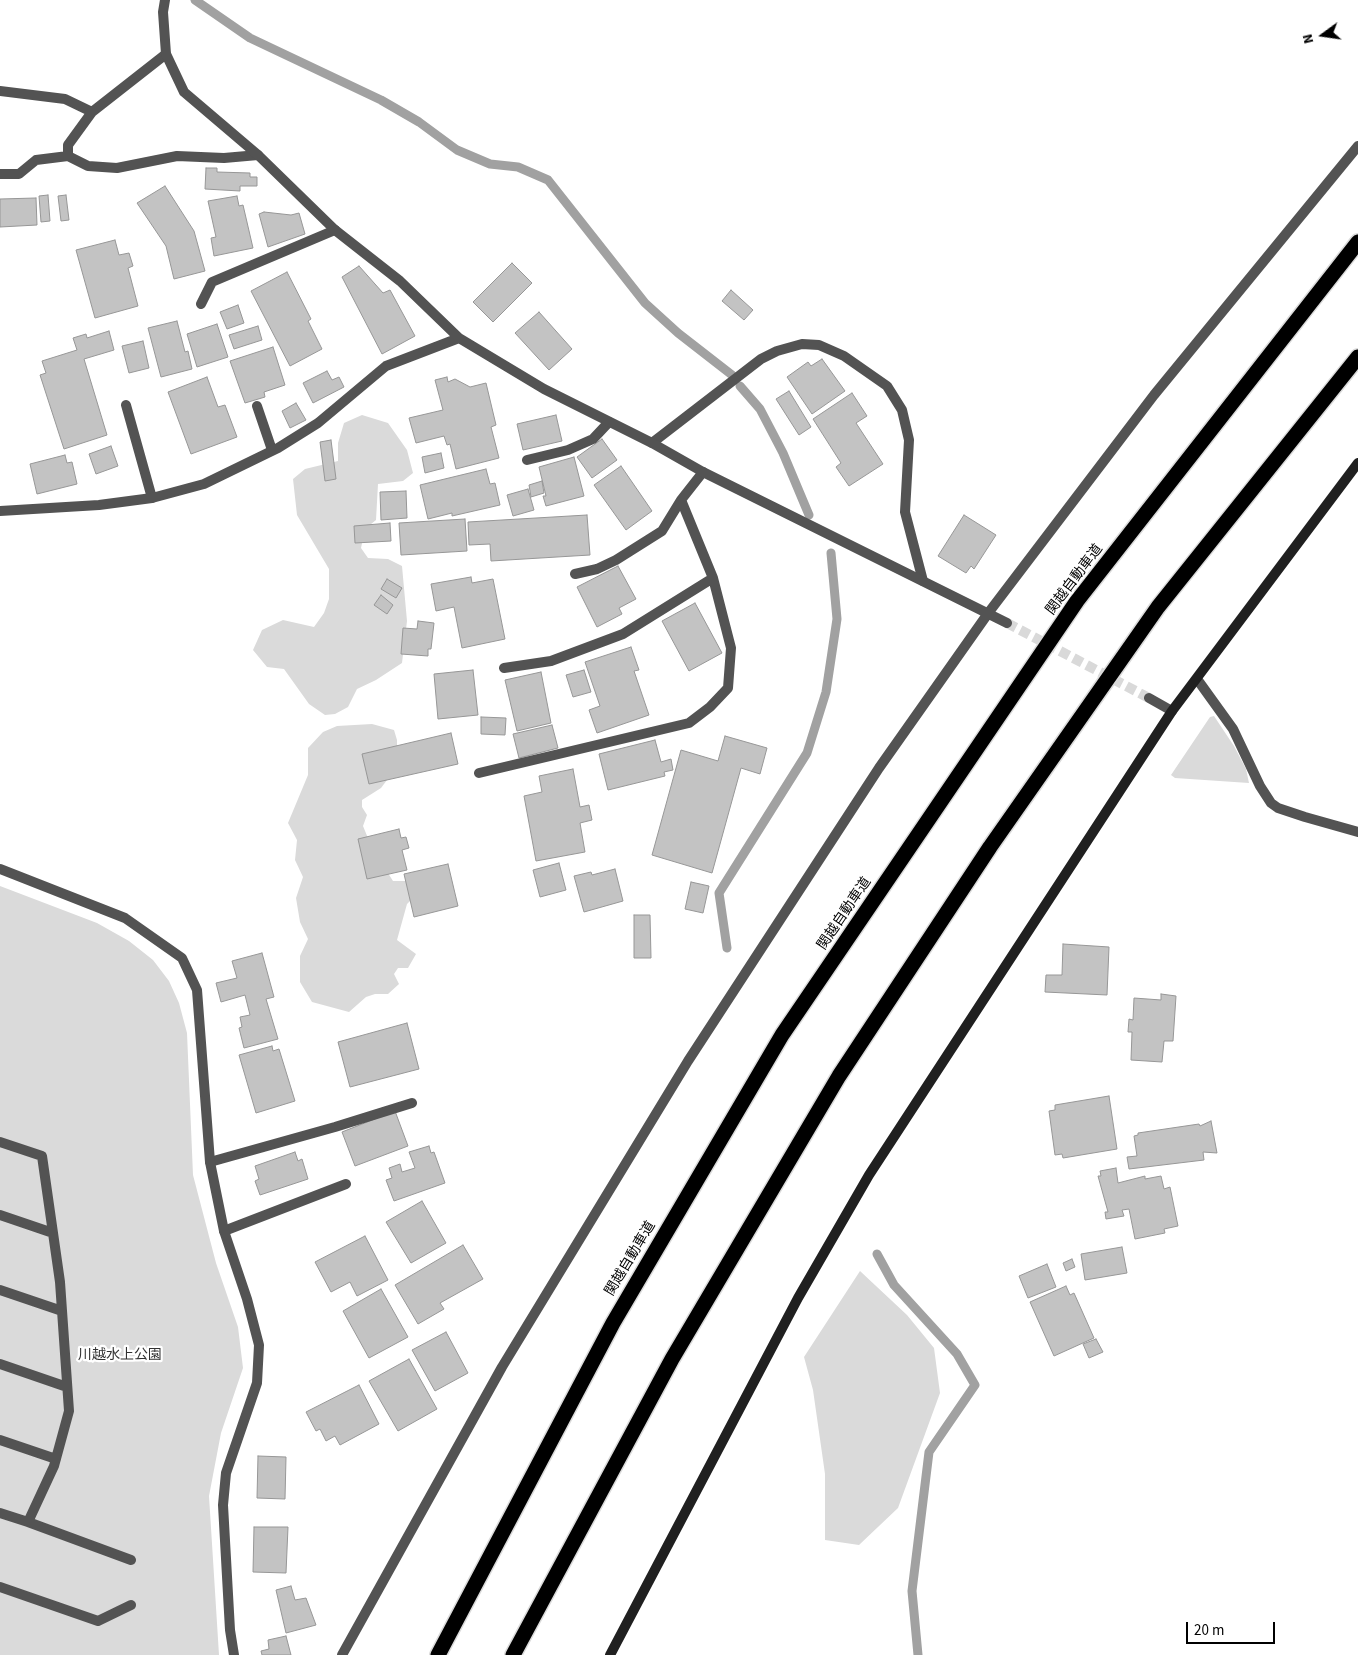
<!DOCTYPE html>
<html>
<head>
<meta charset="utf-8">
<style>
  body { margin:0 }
  #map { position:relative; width:1358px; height:1655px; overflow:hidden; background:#fff; font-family:"Source Sans 3",sans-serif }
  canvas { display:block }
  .north { position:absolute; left:1298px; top:10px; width:50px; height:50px; -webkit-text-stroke:4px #fff; paint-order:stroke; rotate:256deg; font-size:14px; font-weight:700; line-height:20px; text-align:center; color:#000 }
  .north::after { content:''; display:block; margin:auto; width:18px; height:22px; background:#000; clip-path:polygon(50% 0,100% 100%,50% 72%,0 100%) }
  .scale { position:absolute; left:1186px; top:1622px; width:89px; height:22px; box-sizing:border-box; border:2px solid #000; border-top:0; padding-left:6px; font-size:15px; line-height:18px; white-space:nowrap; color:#000; -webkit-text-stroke:4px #fff; paint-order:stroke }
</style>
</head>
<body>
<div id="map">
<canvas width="1358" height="1655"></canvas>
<div class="north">N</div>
<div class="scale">20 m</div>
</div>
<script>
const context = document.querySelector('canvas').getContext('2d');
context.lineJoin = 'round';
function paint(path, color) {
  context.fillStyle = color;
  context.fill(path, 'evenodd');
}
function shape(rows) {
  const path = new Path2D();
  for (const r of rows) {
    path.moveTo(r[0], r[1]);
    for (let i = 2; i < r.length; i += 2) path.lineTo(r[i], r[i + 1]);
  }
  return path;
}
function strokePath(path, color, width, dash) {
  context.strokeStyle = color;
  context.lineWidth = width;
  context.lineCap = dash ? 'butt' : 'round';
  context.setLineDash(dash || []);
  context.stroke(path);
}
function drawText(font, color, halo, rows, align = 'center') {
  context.font = font + ' "Source Sans 3","Noto Sans JP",sans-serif';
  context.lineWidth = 4.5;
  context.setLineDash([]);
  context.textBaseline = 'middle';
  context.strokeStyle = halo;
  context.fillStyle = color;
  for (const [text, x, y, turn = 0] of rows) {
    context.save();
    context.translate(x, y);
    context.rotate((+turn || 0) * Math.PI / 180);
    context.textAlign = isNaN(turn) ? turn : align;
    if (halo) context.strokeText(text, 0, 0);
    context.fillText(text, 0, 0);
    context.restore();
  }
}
paint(shape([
  [362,415,388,423,407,450,413,473,403,481,378,484,376,520,365,529,361,548,368,558,388,559,402,566,407,621,402,663,376,680,357,689,348,707,335,714,325,715,309,704,284,669,267,667,253,650,262,630,283,620,314,627,324,613,329,599,329,569,297,515,293,479,305,469,338,461,338,443,344,423],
  [1214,716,1234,746,1246,769,1249,783,1175,778,1171,775,1210,717],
  [372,724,394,730,397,740,397,757,393,772,381,788,362,800,362,807,367,815,363,826,372,848,393,881,416,881,417,894,407,904,397,940,416,954,408,968,398,968,394,974,399,984,388,994,375,994,366,997,349,1012,312,1002,300,982,300,956,308,939,300,922,296,898,303,877,295,860,297,840,288,823,308,775,308,748,323,732,337,726],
  [0,886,97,923,129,941,153,960,169,981,179,1003,187,1033,193,1175,216,1263,238,1327,243,1368,221,1433,209,1496,219,1655,0,1655],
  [860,1271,907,1315,934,1348,940,1393,898,1508,859,1545,825,1540,825,1474,813,1390,804,1357]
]), '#dadada');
strokePath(shape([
  [195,0,250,38,381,100,419,122,457,150,490,164,518,167,548,180,645,303,678,333,732,375],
  [740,386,760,409,783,453,809,515],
  [727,948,719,893,807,753,826,692,837,619,831,553],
  [877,1254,894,1285,957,1354,975,1385,929,1452,912,1591,918,1655]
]), '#a1a1a1', 9);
const building = shape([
  [206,168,217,168,217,172,250,173,250,177,257,177,257,186,240,186,240,191,205,189,206,168],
  [165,186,194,231,205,271,174,279,166,246,137,203,165,186],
  [48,195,50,221,41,222,39,196,48,195],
  [66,195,69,220,61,221,58,196,66,195],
  [237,196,239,206,243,205,253,248,214,256,211,238,216,237,208,201,237,196],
  [36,198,37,225,0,227,0,199,36,198],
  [264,212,291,215,299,213,305,234,268,247,259,214,264,212],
  [115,240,119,255,129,253,133,266,128,268,138,306,95,318,76,250,115,240],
  [512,263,532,283,493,322,473,302,512,263],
  [359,266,383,293,390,290,415,336,382,354,342,277,359,266],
  [287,272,311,319,308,321,322,349,290,366,251,291,287,272],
  [731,290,753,310,744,320,722,301,731,290],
  [238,305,244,323,227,329,220,312,238,305],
  [539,312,572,349,549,370,515,333,539,312],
  [177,321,185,352,188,351,192,369,161,377,148,328,177,321],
  [217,324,228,357,197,367,187,334,217,324],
  [258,326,262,340,234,349,229,335,258,326],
  [109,331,114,350,84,359,107,435,64,449,40,375,46,373,42,361,77,350,73,338,86,334,87,338,109,331],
  [143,341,149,368,129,373,122,346,143,341],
  [273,347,285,385,264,392,265,397,245,403,230,361,273,347],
  [822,359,845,391,812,414,787,377,808,362,811,366,822,359],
  [327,371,332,380,339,377,344,387,313,403,303,383,327,371],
  [207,377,218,407,225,405,237,437,191,454,168,392,207,377],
  [447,377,448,382,455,379,470,387,486,383,496,425,491,427,499,458,456,469,450,444,447,445,444,436,416,443,409,418,443,410,435,380,447,377],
  [789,391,811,427,799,435,776,399,789,391],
  [852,393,867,416,856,423,883,464,849,486,836,467,841,463,813,419,852,393],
  [296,403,306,420,290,428,282,411,296,403],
  [556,415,562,441,523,450,517,424,556,415],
  [602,439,617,460,592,478,577,457,602,439],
  [331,440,336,479,325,481,320,442,331,440],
  [111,446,118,466,96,474,89,454,111,446],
  [441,453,444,468,425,473,422,457,441,453],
  [65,455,67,463,72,462,77,484,37,494,30,464,65,455],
  [574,457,584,496,546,506,543,496,546,496,539,467,574,457],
  [621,466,652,511,626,530,594,485,621,466],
  [486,469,490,484,495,483,500,505,452,516,452,513,428,519,420,485,486,469],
  [542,481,544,493,531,497,529,485,542,481],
  [528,489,534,510,513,516,507,495,528,489],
  [406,491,407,518,381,520,380,492,406,491],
  [587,515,590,555,491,561,490,544,469,545,468,522,587,515],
  [964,515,996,535,974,569,971,566,966,573,938,556,964,515],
  [465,519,467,551,401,555,399,523,465,519],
  [390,523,391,541,355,543,354,526,390,523],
  [618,566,636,599,619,608,622,614,597,627,577,587,618,566],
  [471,577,472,583,493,579,505,639,462,648,454,607,436,611,431,584,471,577],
  [387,579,402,588,396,598,381,589,387,579],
  [381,595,393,605,387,614,374,605,381,595],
  [695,603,722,653,689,671,662,621,695,603],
  [418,621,434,623,431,649,428,649,428,656,401,654,403,628,417,629,418,621],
  [631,647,639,670,634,671,649,715,597,733,589,710,600,706,585,662,631,647],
  [473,670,478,715,438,719,434,674,473,670],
  [584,670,591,692,573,697,566,675,584,670],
  [541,672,551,723,517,731,505,680,541,672],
  [481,717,506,718,505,735,481,734,481,717],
  [552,725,558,748,519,758,513,734,552,725],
  [451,733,458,764,369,784,362,754,451,733],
  [725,736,767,748,760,774,741,768,712,873,652,855,681,750,718,761,725,736],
  [655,740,661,762,671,759,673,770,664,772,665,776,608,790,599,754,655,740],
  [573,769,580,807,589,805,592,820,580,823,585,852,536,861,524,796,542,792,539,776,573,769],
  [399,829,401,838,406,837,409,848,402,850,407,870,367,879,358,839,399,829],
  [559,863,566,890,540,897,533,870,559,863],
  [448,864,458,906,414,917,404,874,448,864],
  [615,869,623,901,584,912,574,876,591,872,592,875,615,869],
  [691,882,709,886,703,913,685,909,691,882],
  [634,915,650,915,651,958,634,958,634,915],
  [1063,944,1109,947,1107,995,1045,992,1046,975,1062,975,1063,944],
  [262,953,274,997,266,999,278,1039,244,1048,239,1028,242,1027,240,1017,250,1015,245,995,221,1002,216,983,237,978,232,961,262,953],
  [1161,994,1176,996,1173,1041,1164,1041,1162,1062,1131,1060,1132,1032,1128,1032,1129,1019,1133,1020,1134,998,1161,1000,1161,994],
  [407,1023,419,1069,350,1087,338,1042,407,1023],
  [272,1046,273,1051,279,1049,295,1101,256,1113,239,1055,272,1046],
  [1109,1096,1117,1149,1063,1158,1062,1154,1055,1155,1049,1111,1055,1110,1055,1105,1109,1096],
  [395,1111,408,1146,355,1166,342,1132,395,1111],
  [1211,1121,1217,1153,1203,1152,1204,1160,1129,1169,1127,1157,1137,1156,1134,1136,1138,1135,1138,1133,1199,1124,1200,1126,1211,1121],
  [429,1146,431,1153,434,1152,445,1183,394,1201,386,1180,392,1178,389,1168,400,1164,402,1172,415,1168,409,1152,429,1146],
  [295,1152,298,1161,302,1159,308,1179,260,1195,255,1181,259,1179,255,1166,295,1152],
  [1116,1168,1118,1183,1145,1176,1145,1179,1161,1176,1164,1189,1170,1187,1178,1226,1164,1229,1165,1233,1135,1239,1129,1209,1122,1210,1124,1216,1106,1219,1105,1212,1108,1212,1098,1176,1101,1176,1100,1171,1116,1168],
  [422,1201,446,1243,411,1263,386,1222,422,1201],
  [365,1236,388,1280,357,1296,350,1282,331,1292,315,1262,365,1236],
  [463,1245,483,1279,440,1303,444,1309,418,1324,395,1285,463,1245],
  [1122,1247,1127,1273,1085,1280,1081,1254,1122,1247],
  [1072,1259,1075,1267,1066,1271,1063,1263,1072,1259],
  [1047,1264,1056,1287,1028,1298,1019,1276,1047,1264],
  [1066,1286,1070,1295,1074,1293,1094,1338,1054,1356,1030,1302,1066,1286],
  [381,1289,408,1337,369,1358,343,1311,381,1289],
  [446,1332,468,1373,435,1391,412,1350,446,1332],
  [1096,1339,1103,1352,1089,1358,1083,1344,1096,1339],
  [409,1359,437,1409,398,1431,369,1381,409,1359],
  [359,1385,379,1424,340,1445,335,1436,326,1441,320,1429,316,1431,306,1412,359,1385],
  [258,1456,286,1457,285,1499,257,1498,258,1456],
  [254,1527,288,1527,286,1573,253,1572,254,1527],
  [291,1586,295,1600,306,1598,316,1625,286,1633,276,1590,291,1586],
  [286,1636,291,1655,262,1655,261,1651,269,1649,268,1640,286,1636]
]);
paint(building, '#c3c3c3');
strokePath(building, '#979797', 1);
strokePath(shape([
  [1007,623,1149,698]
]), '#d9d9d9', 10, [10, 5]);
const highway = shape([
  [438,1655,613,1323,782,1035,1077,601,1358,242],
  [513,1655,672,1359,839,1076,990,847,1158,607,1358,357]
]);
strokePath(highway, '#dbdbdb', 18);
strokePath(shape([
  [166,54,92,112,68,145,68,156,88,166,117,168,177,156,224,158,258,155],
  [0,91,65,99,92,112],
  [0,174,19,174,36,160,68,156],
  [201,304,212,282,335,230],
  [126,405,152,498],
  [257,406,272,450],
  [652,443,761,359,777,351,802,344,819,345,844,356,887,386,902,410,909,440,905,512,923,581],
  [527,460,568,450,593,439,609,422],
  [575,574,597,569,616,560,662,531,681,500],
  [504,668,551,661,623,634,713,578],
  [479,773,689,723,710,707,728,688,731,648,713,578,681,500,703,472],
  [0,1142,42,1156,60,1282,69,1411,54,1466,28,1522,131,1560],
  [210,1162,335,1127,412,1103],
  [0,1215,53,1233],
  [224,1231,346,1184],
  [0,1290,62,1311],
  [0,1364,67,1387],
  [0,1440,56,1459],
  [0,1513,28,1522],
  [0,1587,98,1621,131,1605]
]), '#535353', 10);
strokePath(shape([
  [165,0,163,12,166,54,184,92,258,155,335,230,400,281,459,338,544,389,652,443,703,472,1007,623],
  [0,511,99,505,152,498,204,484,278,448,318,423,386,366,459,338],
  [1197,679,1233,729,1260,786,1271,803,1278,808,1305,817,1358,832],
  [1149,698,1172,711],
  [0,869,125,918,182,958,197,990,210,1162,224,1231,247,1299,259,1345,257,1383,226,1473,223,1505,230,1630,234,1655],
  [342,1655,502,1367,688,1061,879,768,989,612,1154,395,1358,146]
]), '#535353', 10);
strokePath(shape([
  [610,1655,798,1298,869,1175,1172,711,1358,463]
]), '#202020', 10);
strokePath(highway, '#000', 15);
drawText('14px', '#000', '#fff', [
  ["関越自動車道",1075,580,-53],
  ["関越自動車道",845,914,-56],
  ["関越自動車道",631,1259,-59]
]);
drawText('14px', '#313131', '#fff', [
  ["川越水上公園",120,1356]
]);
</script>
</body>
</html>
